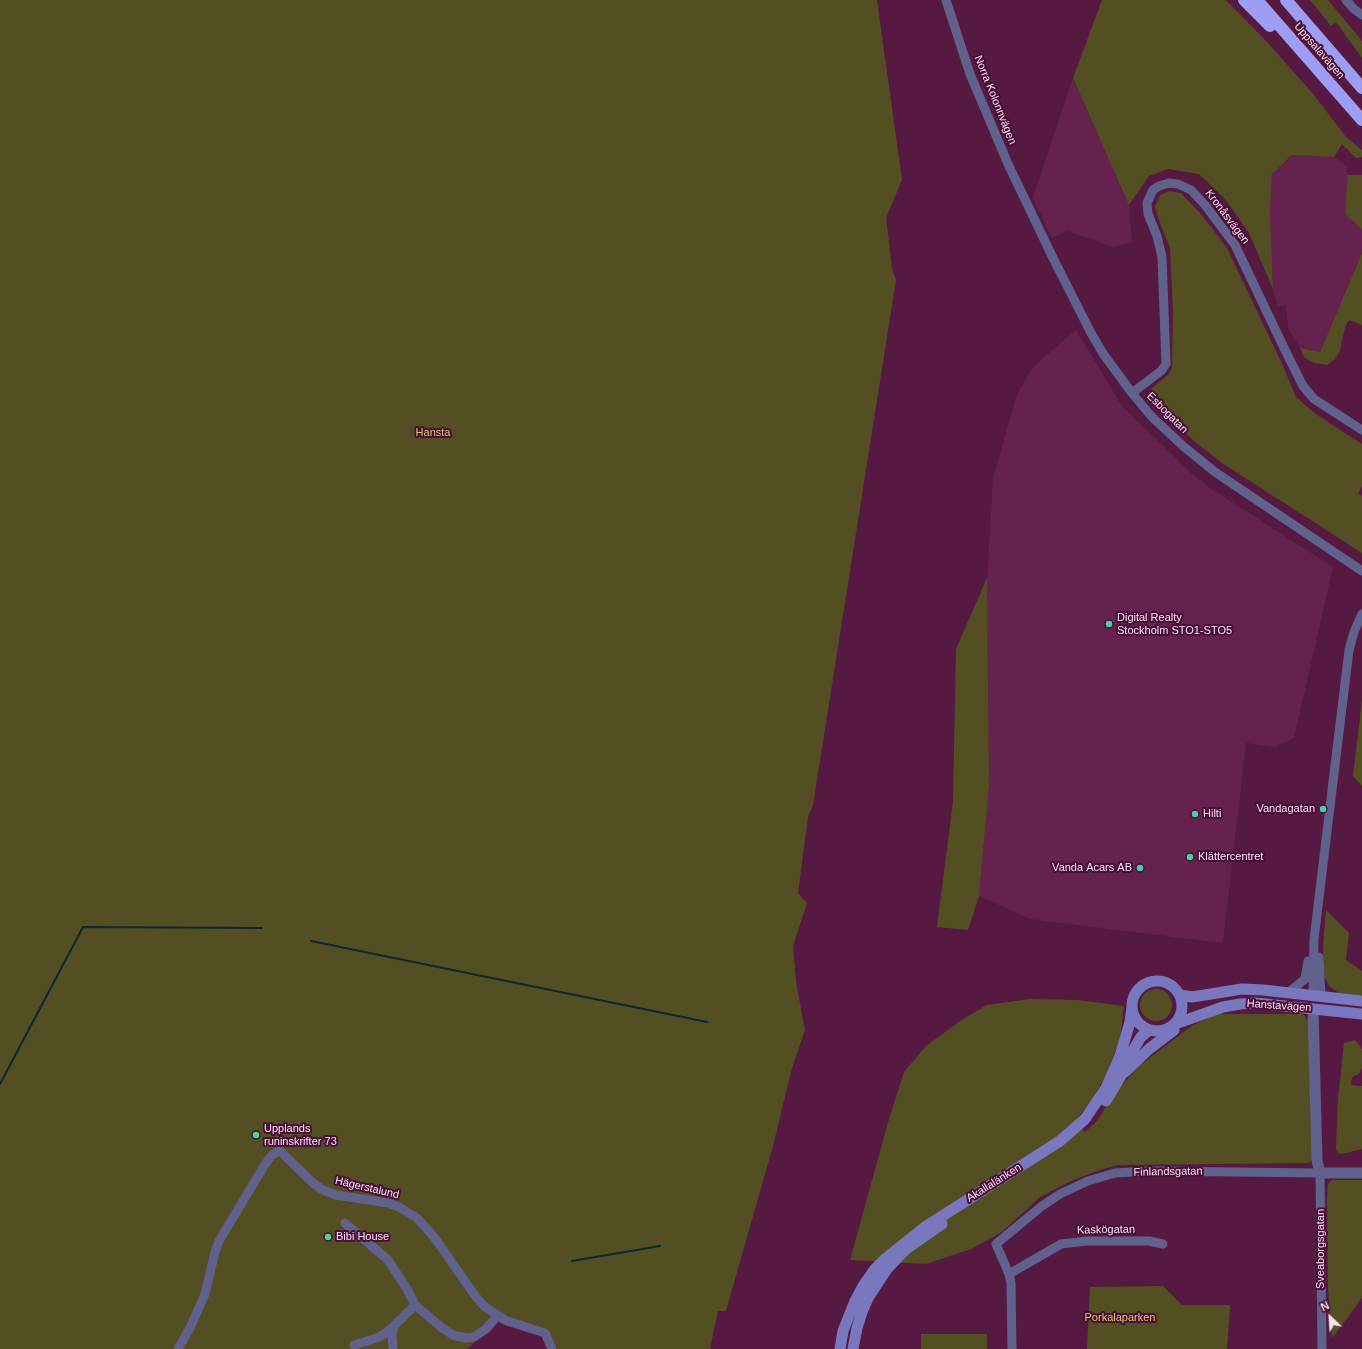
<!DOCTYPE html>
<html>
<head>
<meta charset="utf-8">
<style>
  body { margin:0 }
  #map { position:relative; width:1362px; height:1349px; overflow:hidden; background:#561a42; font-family:Helvetica,sans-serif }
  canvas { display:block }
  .north { position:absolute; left:1310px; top:1297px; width:40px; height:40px; -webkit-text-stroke:3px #4a0e38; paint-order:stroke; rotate:335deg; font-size:11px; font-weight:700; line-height:16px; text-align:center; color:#fae3f0 }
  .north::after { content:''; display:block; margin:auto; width:14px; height:18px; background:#fae3f0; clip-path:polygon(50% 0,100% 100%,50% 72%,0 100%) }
</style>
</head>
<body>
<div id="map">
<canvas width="1362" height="1349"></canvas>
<div class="north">N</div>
</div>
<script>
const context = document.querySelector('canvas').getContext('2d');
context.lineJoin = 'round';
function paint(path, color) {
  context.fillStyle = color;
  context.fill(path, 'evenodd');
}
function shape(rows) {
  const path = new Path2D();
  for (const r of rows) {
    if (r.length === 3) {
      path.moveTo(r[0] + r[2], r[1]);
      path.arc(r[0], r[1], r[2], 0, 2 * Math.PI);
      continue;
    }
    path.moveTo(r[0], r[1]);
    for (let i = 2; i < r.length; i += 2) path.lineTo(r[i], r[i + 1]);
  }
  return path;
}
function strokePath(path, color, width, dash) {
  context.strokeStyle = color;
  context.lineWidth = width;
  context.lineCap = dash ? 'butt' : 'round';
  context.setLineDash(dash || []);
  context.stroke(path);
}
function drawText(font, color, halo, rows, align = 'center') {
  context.font = font + ' Helvetica,sans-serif';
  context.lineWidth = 4;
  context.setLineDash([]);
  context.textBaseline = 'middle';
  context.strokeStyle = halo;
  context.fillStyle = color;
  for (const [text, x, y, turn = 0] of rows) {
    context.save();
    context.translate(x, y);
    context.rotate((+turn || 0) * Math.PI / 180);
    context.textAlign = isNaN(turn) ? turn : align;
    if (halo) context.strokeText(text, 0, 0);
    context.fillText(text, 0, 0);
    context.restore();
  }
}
paint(shape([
  [1073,78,1129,205,1132,242,1114,247,1067,231,1052,238,1033,198],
  [1292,155,1334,157,1347,166,1345,214,1362,229,1362,253,1320,352,1300,348,1288,328,1286,305,1278,306,1273,289,1270,210,1272,174],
  [1076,330,1122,406,1191,473,1210,488,1333,567,1294,738,1276,747,1246,743,1223,943,1030,919,979,896,989,786,987,578,993,479,1017,394,1033,367]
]), '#65224e');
paint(shape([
  [0,0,877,0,902,180,886,218,892,268,896,280,813,805,808,817,798,893,807,903,793,946,796,982,805,1030,792,1068,773,1146,739,1265,726,1311,718,1311,710,1349,557,1349,550,1335,512,1327,498,1322,467,1349,0,1349],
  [1102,0,1226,0,1268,43,1314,95,1346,137,1362,150,1362,157,1356,158,1342,144,1334,157,1292,155,1272,174,1270,210,1273,289,1249,233,1225,199,1199,174,1168,169,1149,176,1129,205,1073,78],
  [1310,0,1328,0,1362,41,1362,58,1336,22,1331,26],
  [1347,175,1362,175,1362,229,1345,214],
  [1169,191,1181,193,1200,213,1227,248,1283,366,1296,397,1317,415,1362,444,1362,487,1358,493,1362,496,1362,553,1222,463,1194,441,1148,394,1152,388,1169,374,1172,368,1173,311,1170,248,1159,220,1155,207,1160,195],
  [1362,253,1362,325,1349,320,1345,327,1340,351,1334,360,1327,365,1314,363,1305,358,1300,348,1320,352],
  [987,578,989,786,979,896,968,930,937,927,953,802,956,649],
  [1362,700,1362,786,1353,776],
  [1326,910,1349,933,1346,960,1362,971,1362,996,1339,993,1329,986,1324,976,1323,947],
  [1156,1005,16],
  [1030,999,1078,1000,1124,1006,1120,1040,1105,1077,1092,1100,1076,1120,1085,1132,1097,1121,1115,1093,1139,1066,1193,1025,1217,1014,1303,1014,1309,1022,1314,1157,1309,1163,1117,1165,1097,1171,1073,1180,1040,1197,1002,1232,971,1249,926,1264,850,1260,889,1119,904,1072,926,1046,963,1019,987,1005],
  [1355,1040,1362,1049,1362,1068,1359,1074,1352,1077,1351,1085,1362,1086,1362,1149,1342,1154,1338,1153,1336,1150,1338,1099,1344,1043],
  [1332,1180,1362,1180,1362,1298,1332,1338,1328,1288,1327,1197,1328,1184],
  [1163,1286,1182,1305,1230,1305,1227,1349,1087,1349,1090,1287],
  [921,1334,987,1334,987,1349,921,1349]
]), '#534f22');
strokePath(shape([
  [311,941,707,1022],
  [0,1084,83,927,262,928],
  [572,1261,660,1246]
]), '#0c2832', 2);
strokePath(shape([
  [946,0,970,74,1008,164,1053,258,1091,333,1104,355,1132,393,1151,416,1183,446,1215,472,1362,571],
  [1346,0,1354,9,1362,15],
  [1132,393,1161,371,1166,364,1162,257,1157,236,1148,214,1147,203,1153,190,1159,186,1169,183,1178,184,1191,190,1205,205,1235,245,1285,350,1303,386,1314,399,1362,430],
  [1319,957,1321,996],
  [1289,992,1305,979,1308,961],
  [1313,995,1314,939,1349,650,1354,632,1362,614],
  [345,1223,388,1260,407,1289,415,1305,441,1327,453,1335,466,1338,474,1337,486,1329,497,1316],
  [1009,1274,1061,1244,1087,1241,1149,1241,1163,1244],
  [354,1345,377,1338,386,1333,394,1326,415,1305],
  [178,1349,190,1328,205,1294,215,1252,219,1241,264,1166,271,1156,279,1150,313,1183,323,1190,336,1195,388,1203,399,1207,417,1218,434,1237,476,1297,485,1307,507,1321,545,1333,552,1349],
  [393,1349,392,1335,394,1326],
  [1012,1349,1011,1283,1009,1274,996,1244,1042,1206,1060,1194,1088,1181,1115,1173,1150,1171,1320,1173,1322,1349]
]), '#60618d', 9);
strokePath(shape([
  [1313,1009,1317,1161,1320,1173],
  [1320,1173,1362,1173]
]), '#60618d', 11);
strokePath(shape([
  [1157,1006,25],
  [1180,995,1192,997,1242,989,1263,990,1362,1001],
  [1175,1024,1223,1007,1240,1004,1255,1003,1362,1014],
  [1125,1072,1149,1049,1174,1030],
  [1106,1101,1121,1076,1132,1052,1141,1037,1149,1030],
  [840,1349,843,1331,855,1301,863,1286,874,1270,886,1258,925,1227,1060,1141,1085,1119,1106,1088,1120,1056,1130,1022,1132,1007],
  [853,1349,857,1328,862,1312,868,1298,887,1269,905,1250,942,1224]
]), '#7978be', 11);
strokePath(shape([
  [1244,0,1270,26],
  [1257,0,1362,120],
  [1286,0,1362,88]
]), '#9e9df4', 12);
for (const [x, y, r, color] of [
  [1109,624,4,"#48d49d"],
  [1323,809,4,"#48d49d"],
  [1195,814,4,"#48d49d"],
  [1190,857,4,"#48d49d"],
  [1140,868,4,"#48d49d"],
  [256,1135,4,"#48d49d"],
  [328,1237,4,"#48d49d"]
]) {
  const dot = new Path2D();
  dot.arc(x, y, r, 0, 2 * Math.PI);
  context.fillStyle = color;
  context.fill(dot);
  strokePath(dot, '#4a0e38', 1.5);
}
drawText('11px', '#fae3f0', '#4a0e38', [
  ["Uppsalavägen",1319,51,49],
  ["Norra Kolonnvägen",995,100,68],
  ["Kronåsvägen",1227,217,53],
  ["Esbogatan",1167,413,45],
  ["Hanstavägen",1279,1006,4],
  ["Finlandsgatan",1168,1172,-1],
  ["Akallalänken",994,1183,-32],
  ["Hägerstalund",367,1188,13],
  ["Kaskögatan",1106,1230,-1],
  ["Sveaborgsgatan",1321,1249,-90]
]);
drawText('11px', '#d7cc66', '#4a0e38', [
  ["Hansta",433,433],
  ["Porkalaparken",1120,1318]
]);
drawText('11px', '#fae3f0', '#4a0e38', [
  ["Digital Realty",1117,618],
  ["Stockholm STO1-STO5",1117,631],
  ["Vandagatan",1315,809,"right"],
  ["Hilti",1203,814],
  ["Klättercentret",1198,857],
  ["Vanda Acars AB",1132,868,"right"],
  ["Upplands",264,1129],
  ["runinskrifter 73",264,1142],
  ["Bibi House",336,1237]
], 'left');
</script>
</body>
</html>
